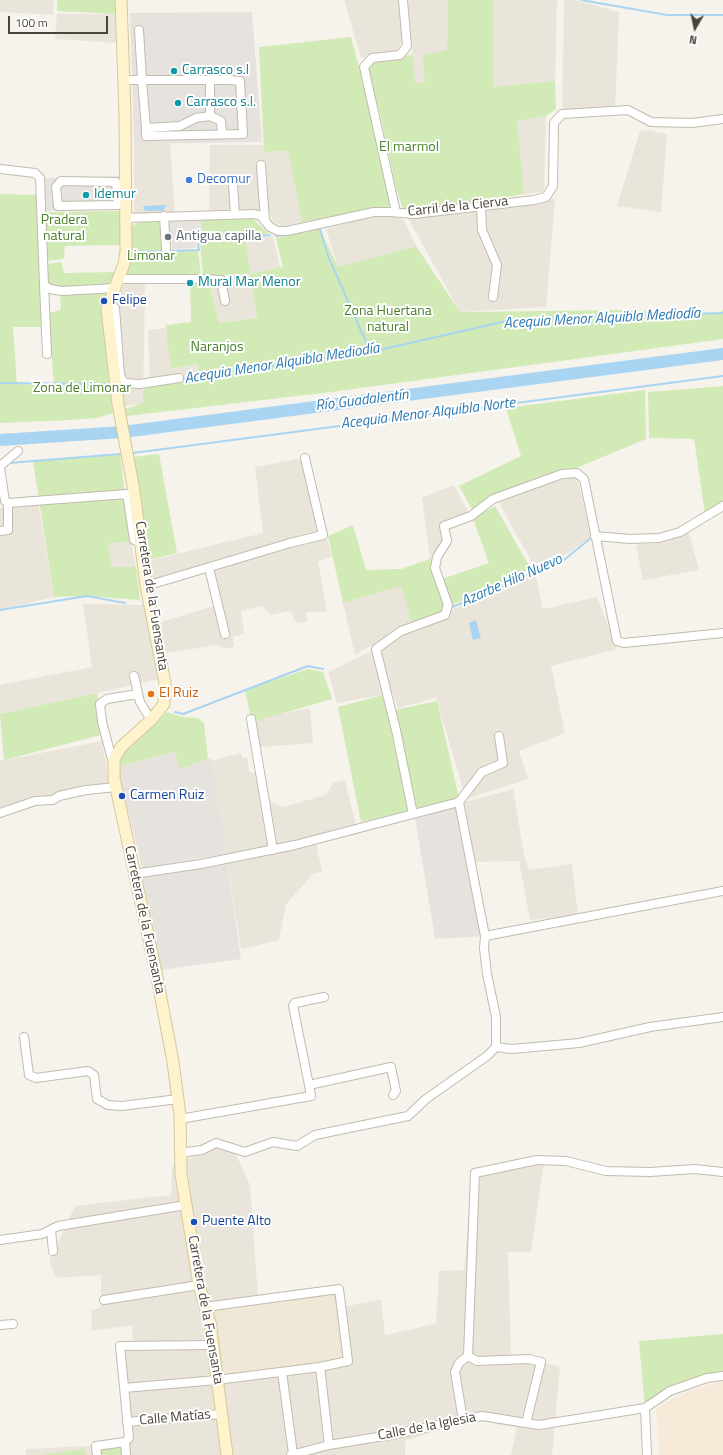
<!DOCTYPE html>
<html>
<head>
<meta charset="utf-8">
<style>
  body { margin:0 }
  #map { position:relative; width:723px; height:1455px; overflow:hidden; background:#f6f3ec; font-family:"Titillium Web",sans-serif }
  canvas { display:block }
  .north { position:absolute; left:675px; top:8px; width:40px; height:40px; -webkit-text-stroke:3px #fff; paint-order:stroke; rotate:189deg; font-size:11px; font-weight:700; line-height:16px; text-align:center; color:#4b4439 }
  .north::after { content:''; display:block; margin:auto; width:14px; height:18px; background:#4b4439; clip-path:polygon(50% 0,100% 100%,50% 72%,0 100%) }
  .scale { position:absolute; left:8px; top:16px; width:100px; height:18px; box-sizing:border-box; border:2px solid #4b4439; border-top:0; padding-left:5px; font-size:12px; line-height:14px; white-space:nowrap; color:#4b4439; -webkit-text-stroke:3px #fff; paint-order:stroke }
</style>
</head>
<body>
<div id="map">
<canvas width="723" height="1455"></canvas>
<div class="north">N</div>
<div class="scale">100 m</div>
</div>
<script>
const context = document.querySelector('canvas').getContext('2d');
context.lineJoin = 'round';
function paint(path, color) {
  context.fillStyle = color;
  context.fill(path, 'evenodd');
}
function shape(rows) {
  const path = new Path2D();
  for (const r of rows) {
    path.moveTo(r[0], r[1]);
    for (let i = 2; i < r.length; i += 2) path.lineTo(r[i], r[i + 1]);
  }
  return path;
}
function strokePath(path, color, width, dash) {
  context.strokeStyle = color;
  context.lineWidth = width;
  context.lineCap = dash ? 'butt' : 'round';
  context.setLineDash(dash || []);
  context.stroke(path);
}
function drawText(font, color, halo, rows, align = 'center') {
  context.font = font + ' "Titillium Web",sans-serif';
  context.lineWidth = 4;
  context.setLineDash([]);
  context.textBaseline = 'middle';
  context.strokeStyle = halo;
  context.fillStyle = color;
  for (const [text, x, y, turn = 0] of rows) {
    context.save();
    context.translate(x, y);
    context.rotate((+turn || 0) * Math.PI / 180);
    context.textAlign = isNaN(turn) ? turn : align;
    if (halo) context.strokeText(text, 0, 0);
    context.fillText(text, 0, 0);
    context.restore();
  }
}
paint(shape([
  [0,0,54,0,53,15,0,12],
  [344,0,399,0,403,38,397,51,361,58],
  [408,0,448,0,447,50,425,82,415,83],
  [493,0,557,0,555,81,493,88],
  [564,0,575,0,619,12,615,110,562,114],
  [57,14,117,14,117,43,55,39],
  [546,116,544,192,524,194,516,121],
  [646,130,667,134,661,212,617,206,640,131],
  [170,143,175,213,134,214,134,144],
  [210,145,263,145,264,152,288,151,302,222,284,226,273,222,269,210,209,210],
  [555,199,546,307,460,312,408,218],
  [385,212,404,220,416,246,338,267,326,229],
  [273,236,280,268,250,274,257,318,219,323,208,279,249,274,246,240],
  [126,279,145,283,143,404,123,406,113,310],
  [166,328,171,369,198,364,199,377,150,384,148,330],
  [305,458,320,532,151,584,148,561,263,533,255,467],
  [577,476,591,538,562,557,537,568,534,566,499,503,530,488],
  [454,485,469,513,444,526,447,541,435,568,430,559,422,498],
  [38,502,54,597,0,610,0,508],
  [689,533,699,570,643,580,636,545,659,543],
  [326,535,332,556,318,562,327,612,306,612,307,622,296,623,291,611,270,615,262,606,241,611,244,634,233,637,234,646,227,649,217,645,167,653,158,623,214,606,209,572],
  [131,541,136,567,112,567,108,544],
  [535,572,543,609,597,597,617,649,551,666,565,733,519,751,528,779,466,799,436,698,398,708,377,654,387,694,337,703,328,672,376,649,425,622],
  [402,585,413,627,383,639,355,655,343,603],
  [83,604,146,605,161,679,0,714,0,685,92,667],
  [310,708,313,743,259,747,251,719],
  [102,741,109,785,0,812,0,761],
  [241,753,243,758,247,757,249,771,257,774,261,796,283,807,326,795,333,783,345,780,358,834,316,843,322,872,314,873,286,904,279,940,241,949,211,761],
  [513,789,524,855,529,870,572,864,578,915,530,920,519,861,474,862,465,802],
  [212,1148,233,1148,250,1185,258,1299,338,1286,347,1306,381,1300,385,1335,436,1324,439,1271,464,1270,471,1192,481,1176,544,1162,531,1252,508,1252,511,1354,560,1367,552,1455,511,1455,517,1428,471,1419,405,1441,405,1455,26,1455,26,1449,126,1444,118,1345,133,1342,132,1325,92,1331,91,1311,101,1307,101,1275,56,1278,49,1261,75,1206,171,1195,172,1166]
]), '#eae5da');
paint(shape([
  [718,1382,723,1382,723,1455,659,1455,656,1411,660,1405,687,1392]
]), '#f7ead8');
paint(shape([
  [252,12,262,142,134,144,130,13],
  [121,176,120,209,46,211,45,178],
  [201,220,202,239,196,243,196,248,172,249,170,221],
  [176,752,181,769,211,758,226,854,142,868,117,767],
  [459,802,485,936,435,939,415,818],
  [227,861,241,959,161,970,142,876]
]), '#e6e2dd');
paint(shape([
  [333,1294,341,1359,224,1375,216,1310]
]), '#efe8d6');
paint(shape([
  [57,0,117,0,117,14,57,11],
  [448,0,493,0,493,87,555,81,556,109,546,116,517,121,524,194,404,213,396,187,379,109,364,67,376,58,413,55,415,83,425,82,423,55,447,50],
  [351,37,395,205,302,222,288,151,264,152,259,47],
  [0,194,36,195,42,327,13,327,17,384,54,385,48,313,61,310,60,291,108,292,109,369,113,413,97,418,71,420,0,423],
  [122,211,122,245,65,246,64,259,46,261,43,212],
  [251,217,269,234,202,239,201,220],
  [170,221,171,251,198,250,201,276,126,278,132,249,132,226,139,222],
  [320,229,338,267,416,246,460,312,622,310,721,313,723,309,723,339,331,392,127,416,125,409,143,403,143,391,150,384,199,375,198,364,171,369,167,338,166,325,191,322,190,283,208,279,219,323,257,318,250,274,203,276,200,243,246,240,250,274,283,267,276,238],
  [61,262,64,273,116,272,112,285,57,288,47,282,47,264],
  [723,386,723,502,705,514,694,439,649,438,648,392],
  [645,390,646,439,473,511,459,486,521,456,506,408],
  [120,454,131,541,108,544,112,567,136,567,140,600,87,596,54,597,33,461],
  [159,454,177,553,149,560,133,457],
  [495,506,531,569,452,605,442,579,489,563,473,519],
  [353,525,366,570,401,569,430,559,448,605,445,615,413,627,401,586,343,603,328,536],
  [308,669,323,672,332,699,259,720,251,719,245,690],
  [97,693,105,734,4,760,0,714],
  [383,695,409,811,361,822,338,707],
  [437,701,459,798,417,808,395,710],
  [167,712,182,717,198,718,204,723,208,759,180,769,175,752,117,767,122,753],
  [723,1334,723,1376,670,1391,645,1408,639,1341],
  [125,1442,126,1455,97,1455,96,1446],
  [85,1449,86,1455,40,1455]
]), '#d2eab5');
paint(shape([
  [167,205,163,211,145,211,143,206],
  [476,620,481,638,473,640,469,623]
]), '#a9d4f2');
strokePath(shape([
  [581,0,667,15,723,15],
  [315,229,320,229,328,256,370,351],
  [276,236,285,235],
  [230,239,270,235],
  [168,251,199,250,198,244,204,240,226,239],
  [135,252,164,251],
  [182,379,379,350,511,320,723,313],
  [0,383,107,384],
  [133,453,723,376],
  [9,463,120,454],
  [450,608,565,559,591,538],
  [0,610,87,596,125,603],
  [175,712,183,714,308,666,323,669]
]), '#a9d4f2', 2);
strokePath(shape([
  [0,440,123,432,723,354]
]), '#a9d4f2', 12);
const street = shape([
  [139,30,142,80,210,80,210,116,196,118,180,126,146,128,142,80,229,80,240,81,243,134,146,136,146,128],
  [124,80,142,80],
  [210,116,221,121,222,134],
  [261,165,265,221],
  [0,169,35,173,40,178,44,285,50,289,62,291,115,288],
  [233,185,235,214],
  [118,205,116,182,61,181,56,187,58,206,118,205,125,205],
  [481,206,482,230,497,265,493,297],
  [396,212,364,67,372,58,400,55,407,46,403,0],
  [164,216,166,249],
  [126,218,255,214,261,216,270,227,278,231,287,231,374,212,390,212,414,214,534,200,546,197,553,186,554,123,562,114,628,110,651,122,692,123,723,119],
  [118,279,202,279,221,280,225,301],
  [44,285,47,354],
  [109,304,115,308,120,375,124,383,140,384,179,378],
  [0,466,18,451],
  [0,468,5,501,8,503,127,494,134,540,140,541],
  [0,531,8,530,8,503],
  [595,536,630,539,659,538,680,532,723,506],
  [209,568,225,634],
  [146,586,290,543,323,535,305,458],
  [723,633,624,643,617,641,584,479,577,473,562,474,493,499,471,516,444,526,447,541,437,557,435,568,448,605,445,615,401,631,376,649,396,730,413,814,459,802,485,936,723,891],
  [134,676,140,702,151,720],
  [251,719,273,850],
  [113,763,102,722,100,704,107,699,138,694],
  [459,802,482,772,503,763,499,736],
  [0,813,35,801,53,800,59,796,86,790,116,787],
  [134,874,201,864,295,845,413,814],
  [24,1037,29,1075,36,1078,88,1071,94,1075,97,1099,108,1105,122,1106,178,1099],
  [496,1047,512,1049,579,1043,650,1027,723,1017],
  [309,1085,293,1006,295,1003,324,997],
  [180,1119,311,1096,309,1085,391,1067,396,1091,393,1095],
  [179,1153,202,1150,216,1143,245,1152,273,1142,297,1146,315,1135,408,1116,426,1099,487,1056,496,1047,496,1017,487,974,484,948,485,936],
  [51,1230,53,1251],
  [0,1240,42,1234,58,1226,186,1205],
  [104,1300,199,1285],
  [0,1325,13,1324],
  [320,1367,329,1445],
  [282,1372,293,1454],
  [124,1388,217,1380,320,1367,348,1361,339,1289,205,1307],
  [645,1408,647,1455],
  [463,1420,455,1372,459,1363,468,1356],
  [127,1422,222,1414],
  [526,1423,541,1362,529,1359,477,1361,468,1356,475,1173,537,1160,566,1161,606,1171,650,1172,695,1169,723,1172],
  [125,1442,129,1438,120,1346,213,1345],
  [97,1455,96,1446,125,1442,126,1455],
  [291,1455,329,1445,390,1435,482,1416,539,1425,645,1408,670,1391,707,1378,723,1376]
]);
const secondary = shape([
  [121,0,125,114,126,252,124,264,107,309,118,404,134,491,146,586,165,683,164,704,151,720,121,747,114,759,114,778,157,977,173,1062,180,1115,181,1174,199,1285,210,1323,227,1455]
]);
strokePath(street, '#c2bbae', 10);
strokePath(secondary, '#d6c79b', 13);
strokePath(street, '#fff', 8);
strokePath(secondary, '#fff3cd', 11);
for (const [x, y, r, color] of [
  [174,71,4,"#0f9aa8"],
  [178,103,4,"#0f9aa8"],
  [189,180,4,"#3f7fe0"],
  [86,195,4,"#0f9aa8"],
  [168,237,4,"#6b7280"],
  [190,283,4,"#0f9aa8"],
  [104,301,4,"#1a4fb4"],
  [151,694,4,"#e8710a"],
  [122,796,4,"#1a4fb4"],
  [194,1222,4,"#1a4fb4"]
]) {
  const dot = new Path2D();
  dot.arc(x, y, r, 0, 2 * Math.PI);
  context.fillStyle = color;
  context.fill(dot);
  strokePath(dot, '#fff', 1.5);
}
drawText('14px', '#0d838f', '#fff', [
  ["Carrasco s.l",182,71],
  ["Carrasco s.l.",186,103],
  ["Idemur",94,195],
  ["Mural Mar Menor",198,283]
], 'left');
drawText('14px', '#4a7f2a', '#fff', [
  ["El marmol",409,148],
  ["Pradera",64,221],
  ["natural",64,237],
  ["Limonar",151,257],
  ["Zona Huertana",388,312],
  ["natural",388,328],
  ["Naranjos",217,348],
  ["Zona de Limonar",82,389]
]);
drawText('14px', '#366cbe', '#fff', [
  ["Decomur",197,180]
], 'left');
drawText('14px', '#4b4439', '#fff', [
  ["Carril de la Cierva",458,207,-6],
  ["Carretera de la Fuensanta",151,596,81],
  ["Carretera de la Fuensanta",144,920,78],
  ["Carretera de la Fuensanta",205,1310,80],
  ["Calle Matías",175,1418,-5],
  ["Calle de la Iglesia",427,1427,-11]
]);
drawText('14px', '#5b616d', '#fff', [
  ["Antigua capilla",176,237]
], 'left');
drawText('14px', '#164399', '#fff', [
  ["Felipe",112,301],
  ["Carmen Ruiz",130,796],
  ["Puente Alto",202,1222]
], 'left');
drawText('14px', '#c56008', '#fff', [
  ["El Ruiz",159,694]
], 'left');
drawText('italic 15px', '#2e7ab2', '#fff', [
  ["Acequia Menor Alquibla Mediodía",602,319,-3],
  ["Acequia Menor Alquibla Mediodía",282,364,-9],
  ["Río Guadalentín",362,401,-7],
  ["Acequia Menor Alquibla Norte",428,414,-7],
  ["Azarbe Hilo Nuevo",512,581,-24]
]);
</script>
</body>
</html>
